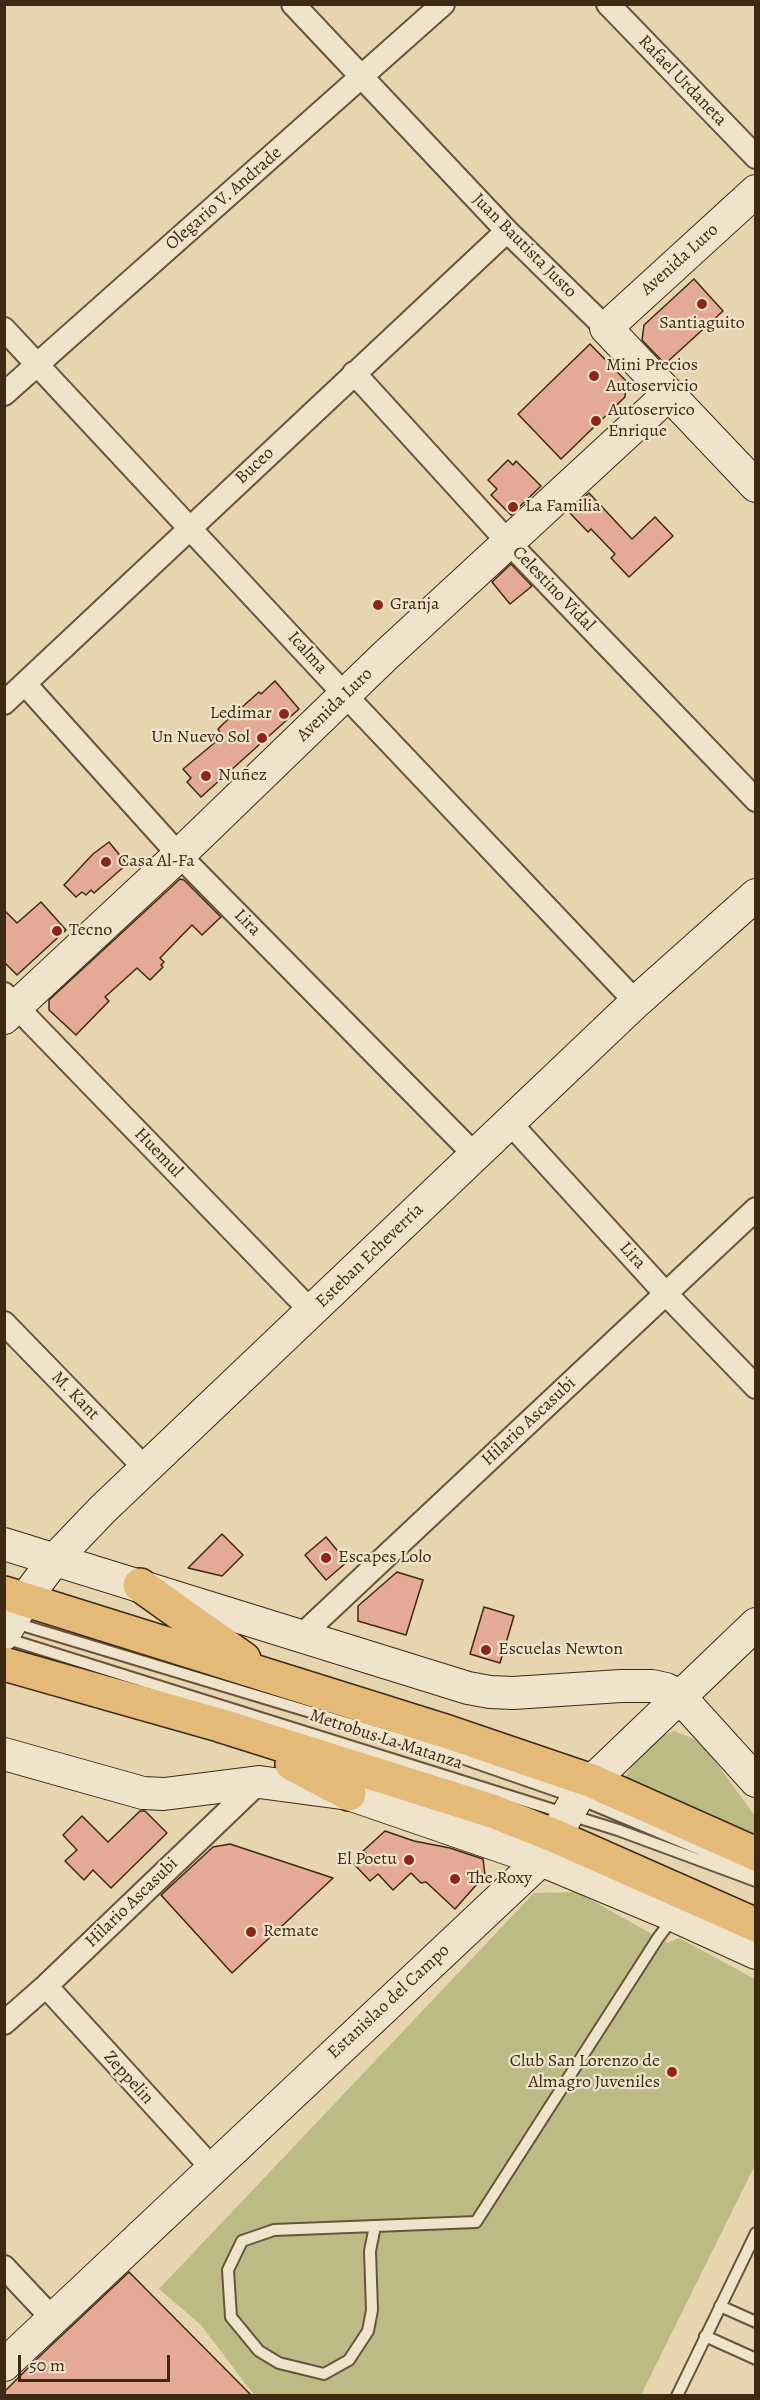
<!DOCTYPE html>
<html>
<head>
<meta charset="utf-8">
<style>
  body { margin:0 }
  #map { position:relative; width:760px; height:2400px; overflow:hidden; background:#e7d5af; font-family:Alegreya,serif }
  canvas { display:block }
  .frame { position:absolute; inset:0; border:6px solid #3e2913; pointer-events:none }
  .scale { position:absolute; left:18px; top:2355px; width:152px; height:27px; box-sizing:border-box; border:3px solid #3e2913; border-top:0; padding-left:8px; font-size:18px; line-height:21px; white-space:nowrap; color:#3e2913; -webkit-text-stroke:4px #efe4cb; paint-order:stroke }
</style>
</head>
<body>
<div id="map">
<canvas width="760" height="2400"></canvas>
<div class="frame"></div>
<div class="scale">50 m</div>
</div>
<script>
const context = document.querySelector('canvas').getContext('2d');
context.lineJoin = 'round';
function paint(path, color) {
  context.fillStyle = color;
  context.fill(path, 'evenodd');
}
function shape(rows) {
  const path = new Path2D();
  for (const r of rows) {
    path.moveTo(r[0], r[1]);
    for (let i = 2; i < r.length; i += 2) path.lineTo(r[i], r[i + 1]);
  }
  return path;
}
function strokePath(path, color, width, dash) {
  context.strokeStyle = color;
  context.lineWidth = width;
  context.lineCap = dash ? 'butt' : 'round';
  context.setLineDash(dash || []);
  context.stroke(path);
}
function drawText(font, color, halo, rows, align = 'center') {
  context.font = font + ' Alegreya,serif';
  context.lineWidth = 4.5;
  context.setLineDash([]);
  context.textBaseline = 'middle';
  context.strokeStyle = halo;
  context.fillStyle = color;
  for (const [text, x, y, turn = 0] of rows) {
    context.save();
    context.translate(x, y);
    context.rotate((+turn || 0) * Math.PI / 180);
    context.textAlign = isNaN(turn) ? turn : align;
    if (halo) context.strokeText(text, 0, 0);
    context.fillText(text, 0, 0);
    context.restore();
  }
}
paint(shape([
  [674,1731,701,1742,755,1816,755,1842,624,1781,631,1766,661,1736],
  [577,1892,668,1943,679,1938,755,1979,755,2165,641,2395,254,2395,201,2325,159,2289,534,1893]
]), '#bcbb86');
const building = shape([
  [694,279,723,311,665,364,642,340,644,325,694,279],
  [590,344,626,381,625,397,561,459,518,414,590,344],
  [508,460,513,465,516,461,541,486,511,515,491,495,497,489,488,480,508,460],
  [589,493,632,539,655,517,673,536,629,577,611,558,615,554,591,529,588,532,568,511,589,493],
  [511,564,532,586,510,604,492,582,511,564],
  [275,681,299,709,201,797,187,782,191,778,183,769,218,740,215,737,220,732,218,729,224,723,259,692,261,694,275,681],
  [109,842,127,864,94,893,91,890,86,895,82,892,76,897,64,885,93,854,109,842],
  [180,879,184,880,221,917,202,935,192,925,160,958,164,962,161,965,163,967,150,980,137,968,105,997,109,1001,76,1035,49,1010,49,1000,180,879],
  [41,902,66,930,17,975,4,962,4,910,17,923,41,902],
  [222,1534,243,1555,222,1576,188,1568,222,1534],
  [326,1537,347,1562,326,1580,305,1555,326,1537],
  [397,1572,423,1580,406,1635,358,1621,358,1606,397,1572],
  [484,1607,514,1616,500,1663,470,1654,484,1607],
  [140,1811,145,1811,167,1833,111,1888,93,1870,84,1880,65,1861,77,1850,63,1835,82,1816,108,1842,140,1811],
  [385,1831,414,1841,450,1848,483,1859,485,1875,455,1909,426,1882,421,1883,411,1873,393,1890,378,1874,370,1881,354,1864,366,1853,363,1851,385,1831],
  [230,1844,333,1878,232,1973,161,1895,213,1847,230,1844],
  [129,2272,252,2396,4,2396,4,2392,41,2355,129,2272]
]);
paint(building, '#e5aa96');
strokePath(building, '#3e2913', 1.5);
const lane = shape([
  [15,1623,450,1754,577,1798,756,1873],
  [5,1638,618,1830,756,1881],
  [375,2226,370,2251,372,2310,368,2331,349,2360,324,2374,279,2363,259,2351,231,2317,228,2270,242,2241,274,2230,476,2222,658,1938,673,1918],
  [720,2306,756,2322],
  [705,2336,756,2359],
  [677,2396,756,2233]
]);
const street = shape([
  [293,4,507,231,606,328],
  [608,4,756,157],
  [4,329,346,696,636,1002],
  [354,373,509,543,756,800],
  [4,394,443,4],
  [25,684,179,855,475,1155],
  [4,703,507,231],
  [4,994,312,1312],
  [510,1123,666,1294,756,1387],
  [4,1323,146,1469],
  [302,1635,756,1209],
  [46,1986,212,2168],
  [4,2023,46,1986,259,1782],
  [4,2267,52,2318]
]);
const secondary = shape([
  [756,191,606,328,756,486],
  [4,1018,179,855,385,656,669,394],
  [4,1544,468,1688,490,1692,513,1693,621,1686,652,1686,666,1689,679,1696,756,1781],
  [4,1634,25,1599,55,1559,103,1509,636,1002,756,895],
  [4,1754,143,1793,164,1794,259,1782,349,1794,541,1860,675,1916,756,1953],
  [4,2365,541,1860,577,1798,592,1781,756,1624]
]);
const highway = shape([
  [140,1585,244,1659],
  [4,1593,448,1732,592,1781,756,1854],
  [4,1664,219,1725,492,1811,555,1836,756,1925],
  [292,1764,349,1794]
]);
strokePath(lane, '#68543a', 14);
strokePath(street, '#68543a', 26);
strokePath(secondary, '#3e2913', 34);
strokePath(highway, '#3e2913', 36);
strokePath(lane, '#efe4cb', 10);
strokePath(street, '#efe4cb', 22);
strokePath(secondary, '#efe4cb', 32);
strokePath(highway, '#e4ba78', 33);
for (const [x, y, r, color] of [
  [702,304,6,"#8f2418"],
  [594,376,6,"#8f2418"],
  [596,421,6,"#8f2418"],
  [513,507,6,"#8f2418"],
  [378,605,6,"#8f2418"],
  [284,714,6,"#8f2418"],
  [262,738,6,"#8f2418"],
  [206,776,6,"#8f2418"],
  [106,862,6,"#8f2418"],
  [57,931,6,"#8f2418"],
  [326,1558,6,"#8f2418"],
  [486,1650,6,"#8f2418"],
  [409,1860,6,"#8f2418"],
  [455,1879,6,"#8f2418"],
  [251,1932,6,"#8f2418"],
  [672,2072,6,"#8f2418"]
]) {
  const dot = new Path2D();
  dot.arc(x, y, r, 0, 2 * Math.PI);
  context.fillStyle = color;
  context.fill(dot);
  strokePath(dot, '#efe4cb', 2);
}
drawText('18px', '#3e2913', '#efe4cb', [
  ["Rafael Urdaneta",682,81,46],
  ["Olegario V. Andrade",224,199,-41],
  ["Juan Bautista Justo",524,246,45],
  ["Avenida Luro",680,260,-42],
  ["Buceo",255,466,-43],
  ["Celestino Vidal",553,589,46],
  ["Icalma",307,653,48],
  ["Avenida Luro",335,705,-44],
  ["Lira",247,923,45],
  ["Huemul",158,1153,46],
  ["Esteban Echeverría",370,1256,-44],
  ["Lira",632,1256,48],
  ["M. Kant",75,1396,46],
  ["Hilario Ascasubi",529,1422,-43],
  ["Metrobus La Matanza",386,1740,18],
  ["Hilario Ascasubi",132,1903,-44],
  ["Estanislao del Campo",389,2002,-43],
  ["Zeppelin",128,2078,48]
]);
drawText('18px', '#3e2913', '#efe4cb', [
  ["Santiaguito",702,324,"center"],
  ["Mini Precios",606,366],
  ["Autoservicio",606,387],
  ["Autoservico",608,411],
  ["Enrique",608,432],
  ["La Familia",525,507],
  ["Granja",390,605],
  ["Ledimar",272,714,"right"],
  ["Un Nuevo Sol",250,738,"right"],
  ["Nuñez",218,776],
  ["Casa Al-Fa",118,862],
  ["Tecno",69,931],
  ["Escapes Lolo",338,1558],
  ["Escuelas Newton",498,1650],
  ["El Poetu",397,1860,"right"],
  ["The Roxy",467,1879],
  ["Remate",263,1932],
  ["Club San Lorenzo de",660,2062,"right"],
  ["Almagro Juveniles",660,2083,"right"]
], 'left');
</script>
</body>
</html>
